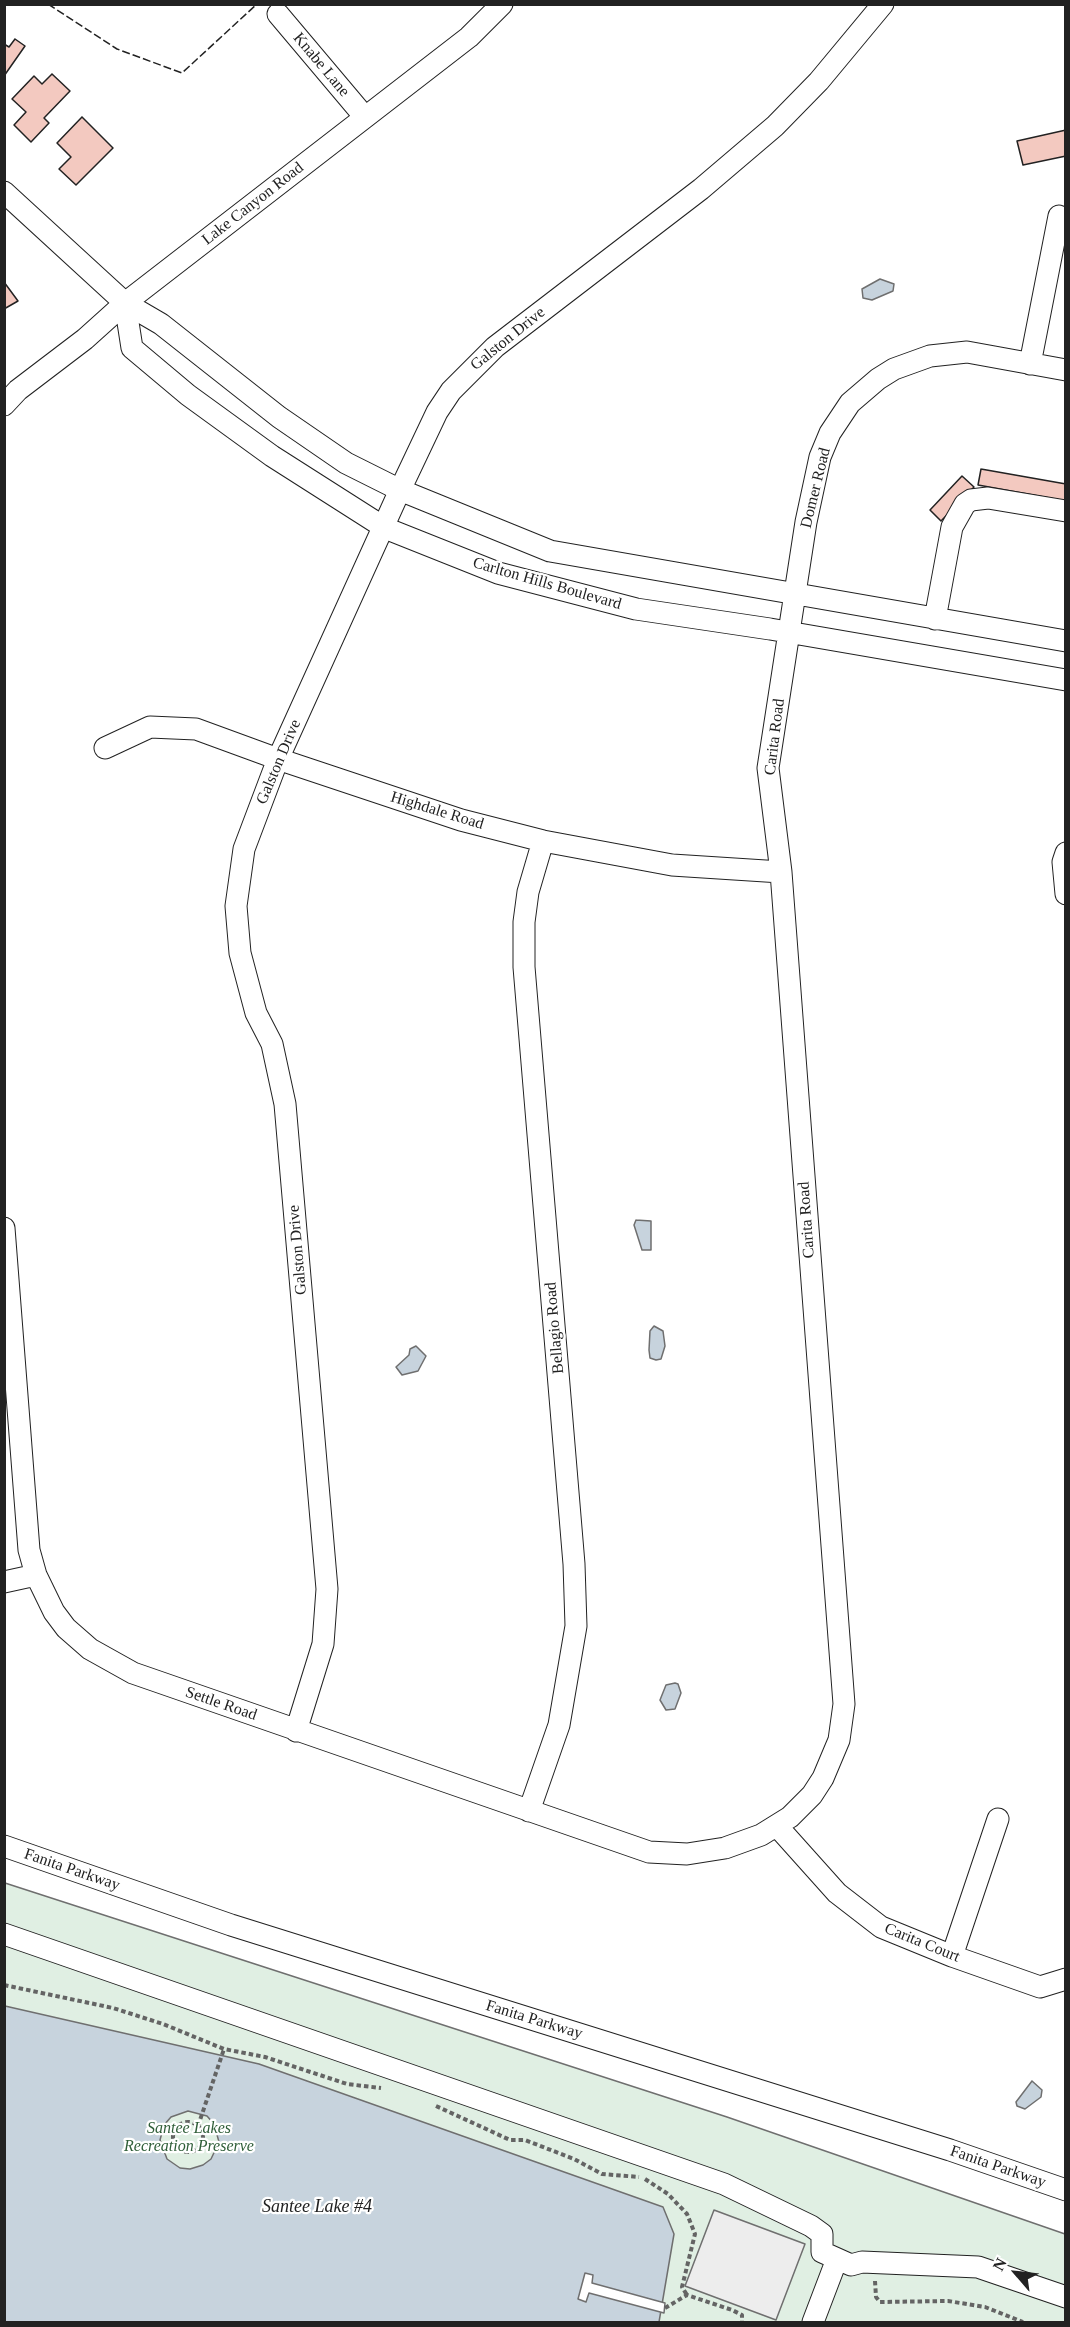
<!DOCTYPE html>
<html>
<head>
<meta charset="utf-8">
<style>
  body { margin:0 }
  #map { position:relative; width:1070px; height:2327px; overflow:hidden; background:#fff; font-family:Georgia,serif }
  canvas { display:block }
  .frame { position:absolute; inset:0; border:6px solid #222; pointer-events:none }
  .north { position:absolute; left:986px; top:2243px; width:60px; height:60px; -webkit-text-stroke:4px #fff; paint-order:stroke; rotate:298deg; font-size:16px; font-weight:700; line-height:24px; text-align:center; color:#222 }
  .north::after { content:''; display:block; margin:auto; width:21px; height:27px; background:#222; clip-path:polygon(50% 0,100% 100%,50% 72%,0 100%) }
</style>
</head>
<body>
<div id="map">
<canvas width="1070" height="2327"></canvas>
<div class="frame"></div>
<div class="north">N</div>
</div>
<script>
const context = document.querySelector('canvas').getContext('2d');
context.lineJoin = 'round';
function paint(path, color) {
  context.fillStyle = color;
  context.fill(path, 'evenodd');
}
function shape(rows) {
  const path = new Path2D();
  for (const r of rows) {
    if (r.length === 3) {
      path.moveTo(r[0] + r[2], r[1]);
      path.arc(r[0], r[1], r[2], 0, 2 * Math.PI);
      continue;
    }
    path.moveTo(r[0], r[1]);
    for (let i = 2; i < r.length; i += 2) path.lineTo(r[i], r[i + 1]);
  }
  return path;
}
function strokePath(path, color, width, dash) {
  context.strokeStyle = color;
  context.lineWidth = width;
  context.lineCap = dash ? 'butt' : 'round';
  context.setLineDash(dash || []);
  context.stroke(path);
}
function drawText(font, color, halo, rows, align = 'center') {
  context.font = font + ' Georgia,serif';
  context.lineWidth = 4.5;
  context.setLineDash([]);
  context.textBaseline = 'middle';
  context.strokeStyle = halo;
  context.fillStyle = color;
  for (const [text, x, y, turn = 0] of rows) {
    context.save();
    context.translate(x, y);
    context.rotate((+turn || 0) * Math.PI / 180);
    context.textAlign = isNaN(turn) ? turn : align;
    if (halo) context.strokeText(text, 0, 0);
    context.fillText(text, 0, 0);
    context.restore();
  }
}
const green = shape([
  [5,1883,727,2117,1065,2234,1065,2322,5,2322,5,1883]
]);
paint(green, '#e0efe3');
strokePath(green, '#6f6f6f', 1.5);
const parking = shape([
  [714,2210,805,2244,776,2320,685,2286,714,2210]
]);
paint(parking, '#ededed');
strokePath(parking, '#6f6f6f', 1.5);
const water = shape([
  [880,279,894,284,893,291,872,300,863,298,862,289,880,279],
  [636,1220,651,1221,651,1250,642,1250,634,1225,636,1220],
  [654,1326,663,1331,665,1346,661,1359,656,1360,650,1358,649,1350,650,1331,654,1326],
  [416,1346,426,1356,418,1371,402,1375,396,1367,409,1355,410,1349,416,1346],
  [675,1683,678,1684,681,1693,675,1709,666,1710,660,1700,666,1685,675,1683],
  [5,2006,259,2064,663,2207,674,2234,659,2322,5,2322,5,2006],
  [188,2111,207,2116,214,2124,219,2142,211,2159,203,2165,190,2169,180,2168,167,2159,160,2140,164,2125,171,2117,188,2111],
  [1032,2081,1042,2090,1041,2097,1025,2109,1017,2106,1016,2102,1032,2081]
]);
paint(water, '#c7d3dd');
strokePath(water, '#6f6f6f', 1.5);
const pier = shape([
  [585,2273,593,2275,592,2283,665,2303,664,2313,589,2293,586,2302,578,2299,585,2273]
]);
paint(pier, '#fff');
strokePath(pier, '#6f6f6f', 1.5);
const building = shape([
  [15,39,25,46,4,76,4,44,9,47,15,39],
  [52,74,70,91,44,118,49,123,31,142,14,125,26,112,12,99,34,76,42,84,52,74],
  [82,117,113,148,76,185,59,169,71,157,57,143,82,117],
  [1066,130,1066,156,1023,165,1017,141,1066,130],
  [4,282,18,301,4,309,4,282],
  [981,469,1066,484,1066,501,978,485,981,469],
  [962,476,974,487,941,521,930,510,962,476]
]);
paint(building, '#f3c9c0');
strokePath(building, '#222', 1.5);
const minor = shape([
  [278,14,364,116],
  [4,192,125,303,161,324,279,417,346,463,400,490,550,551,1066,641],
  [125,303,132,348,188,395,272,456,385,528,498,573,636,609,770,629,1066,680],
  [1030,364,1059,216],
  [4,405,18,390,85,339,125,303,469,37,502,4],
  [935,619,952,527,965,504,971,500,988,498,1066,511],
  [105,748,150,727,196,729,278,759,461,820,543,841,672,865,781,872],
  [1066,853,1063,862,1066,894],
  [4,1228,29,1550,36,1575,54,1612,66,1628,90,1649,133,1673,649,1852,687,1854,725,1848,761,1835,790,1817,812,1795,823,1778,839,1740,844,1704,781,872,768,768,806,522,820,457,830,433,850,403,878,379,894,369,930,356,967,352,1066,370],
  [4,1582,36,1575],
  [296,1731,323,1644,327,1589,285,1104,272,1044,256,1013,240,953,236,906,244,849,278,759,400,490,437,412,451,391,495,347,701,189,775,126,819,81,883,4],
  [529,1811,559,1725,576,1626,574,1564,524,967,524,922,528,892,543,841],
  [777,1826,837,1893,881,1927,952,1956,1040,1987,1066,1979],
  [4,1846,231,1925,950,2150,1066,2190],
  [4,1934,724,2184,811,2226,822,2234,822,2252,851,2265,862,2262,978,2267,1066,2297],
  [952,1956,998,1819],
  [813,2322,837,2259]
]);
strokePath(minor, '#222', 23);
strokePath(shape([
  [4,1985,113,2008,163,2024,224,2049,265,2057,347,2084,381,2088],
  [436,2106,510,2140,525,2140,574,2159,602,2174,639,2177],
  [188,2137,15],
  [198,2126,224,2049],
  [645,2179,668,2194,687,2214,695,2234,682,2287,687,2295],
  [875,2281,876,2297,880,2302,948,2301,985,2307,1023,2322],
  [665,2308,687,2295,732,2310,742,2315,742,2322]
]), '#646464', 4, [4.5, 3]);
strokePath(minor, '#fff', 21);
strokePath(shape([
  [48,4,117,49,182,73,257,4]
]), '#222', 1.5, [8, 3]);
drawText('16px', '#222', '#fff', [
  ["Knabe Lane",321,65,50],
  ["Lake Canyon Road",253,204,-38],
  ["Galston Drive",508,339,-39],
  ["Domer Road",816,488,-76],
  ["Carlton Hills Boulevard",547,584,16],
  ["Carita Road",775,737,-83],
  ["Galston Drive",279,762,-67],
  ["Highdale Road",437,811,17],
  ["Carita Road",807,1220,-94],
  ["Galston Drive",298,1250,-95],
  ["Bellagio Road",555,1328,-95],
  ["Settle Road",221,1704,19],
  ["Fanita Parkway",72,1870,19],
  ["Carita Court",922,1943,22],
  ["Fanita Parkway",534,2020,17],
  ["Fanita Parkway",998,2167,19]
]);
drawText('italic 16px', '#2f5e38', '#fff', [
  ["Santee Lakes",189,2129],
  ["Recreation Preserve",189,2147]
]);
drawText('italic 18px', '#222', '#fff', [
  ["Santee Lake #4",317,2207]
]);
</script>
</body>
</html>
